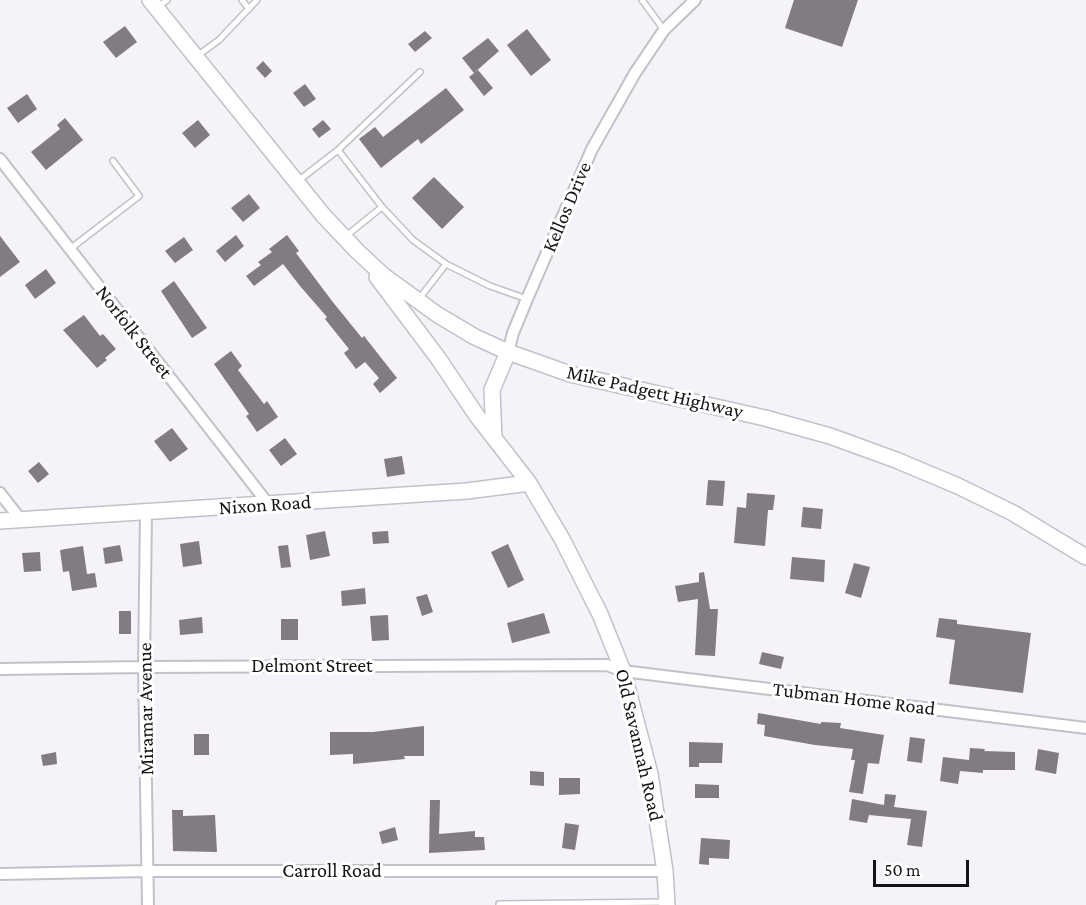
<!DOCTYPE html>
<html>
<head>
<meta charset="utf-8">
<style>
  body { margin:0 }
  #map { position:relative; width:1086px; height:905px; overflow:hidden; background:#f5f2fa; font-family:"Crimson Pro",serif }
  canvas { display:block }
  .scale { position:absolute; left:873px; top:860px; width:96px; height:27px; box-sizing:border-box; border:3px solid #131215; border-top:0; padding-left:8px; font-size:18px; line-height:21px; white-space:nowrap; color:#131215; -webkit-text-stroke:4px #fff; paint-order:stroke }
</style>
</head>
<body>
<div id="map">
<canvas width="1086" height="905"></canvas>
<div class="scale">50 m</div>
</div>
<script>
const context = document.querySelector('canvas').getContext('2d');
context.lineJoin = 'round';
function paint(path, color) {
  context.fillStyle = color;
  context.fill(path, 'evenodd');
}
function shape(rows) {
  const path = new Path2D();
  for (const r of rows) {
    path.moveTo(r[0], r[1]);
    for (let i = 2; i < r.length; i += 2) path.lineTo(r[i], r[i + 1]);
  }
  return path;
}
function strokePath(path, color, width, dash) {
  context.strokeStyle = color;
  context.lineWidth = width;
  context.lineCap = dash ? 'butt' : 'round';
  context.setLineDash(dash || []);
  context.stroke(path);
}
function drawText(font, color, halo, rows, align = 'center') {
  context.font = font + ' "Crimson Pro",serif';
  context.lineWidth = 6;
  context.setLineDash([]);
  context.textBaseline = 'middle';
  context.strokeStyle = halo;
  context.fillStyle = color;
  for (const [text, x, y, turn = 0] of rows) {
    context.save();
    context.translate(x, y);
    context.rotate((+turn || 0) * Math.PI / 180);
    context.textAlign = isNaN(turn) ? turn : align;
    if (halo) context.strokeText(text, 0, 0);
    context.fillText(text, 0, 0);
    context.restore();
  }
}
paint(shape([
  [794,0,858,0,842,47,785,28],
  [125,26,137,42,116,58,103,42],
  [527,29,551,60,531,76,507,45],
  [425,31,432,38,415,52,408,44],
  [488,38,499,51,474,73,462,58],
  [263,61,272,71,265,78,256,68],
  [478,70,493,88,484,96,469,77],
  [305,84,316,99,304,107,293,93],
  [446,88,464,110,421,144,418,139,381,168,359,139,375,127,383,137],
  [27,94,37,109,18,123,7,108],
  [65,118,83,140,46,170,31,152,60,129,57,125],
  [198,120,210,135,195,148,182,133],
  [323,120,331,129,319,138,312,129],
  [434,177,464,207,442,229,412,198],
  [249,194,260,208,243,222,231,208],
  [236,235,244,246,225,262,216,251],
  [287,235,299,251,296,253,332,301,362,338,364,336,397,378,380,393,373,384,379,378,365,362,356,369,344,353,349,349,325,319,327,317,300,286,283,264,254,286,246,276,261,265,258,262,272,252,269,249],
  [0,236,20,262,0,277],
  [184,237,193,250,175,263,165,251],
  [46,269,56,283,35,299,25,285],
  [174,281,207,328,192,338,161,291],
  [84,315,100,336,103,334,116,349,105,358,107,360,97,368,63,330],
  [231,351,242,366,238,370,264,404,267,401,278,417,257,432,246,416,249,414,214,364],
  [172,428,188,449,170,462,154,441],
  [285,438,297,454,281,466,269,450],
  [402,456,405,474,387,477,384,459],
  [39,462,49,474,38,483,28,471],
  [708,480,725,481,723,506,706,505],
  [747,493,775,495,773,510,768,510,765,546,734,543,737,507,746,508],
  [803,507,823,509,821,529,801,527],
  [325,531,330,556,310,560,306,535],
  [388,531,389,543,373,544,372,532],
  [199,541,202,564,183,567,180,544],
  [508,544,524,580,508,588,491,552],
  [120,545,123,561,105,564,103,548],
  [288,545,291,567,281,568,278,546],
  [83,546,87,574,95,573,97,587,72,591,69,571,63,572,60,550],
  [40,552,41,571,24,572,22,553],
  [792,557,825,560,824,582,790,579],
  [854,563,870,567,861,598,845,593],
  [704,572,710,609,718,609,715,656,695,655,698,599,678,602,675,586,699,582,699,573],
  [365,588,366,604,342,606,341,591],
  [427,594,433,612,422,616,416,597],
  [119,611,131,611,131,634,119,634],
  [544,613,550,633,512,643,507,623],
  [388,615,389,640,372,641,370,616],
  [202,617,203,633,180,635,179,620],
  [939,618,957,620,957,624,1031,633,1023,693,949,684,955,640,936,637],
  [281,619,298,619,298,640,281,640],
  [762,652,784,657,781,669,759,664],
  [758,713,821,724,821,722,841,723,840,728,884,735,879,764,868,763,863,794,849,792,855,760,851,760,853,749,815,745,764,736,765,725,757,724],
  [424,726,424,756,404,756,405,759,353,764,353,754,330,755,330,732,373,732],
  [194,734,209,734,209,755,194,755],
  [910,737,925,739,922,763,907,761],
  [689,742,723,743,722,763,699,763,699,767,689,767],
  [970,748,985,749,984,751,1015,752,1015,770,983,770,983,773,960,771,958,784,940,781,943,757,969,760],
  [1038,749,1059,753,1056,774,1035,770],
  [56,752,57,764,43,766,41,755],
  [530,771,544,772,544,786,530,785],
  [559,778,580,778,580,794,559,795],
  [695,784,719,785,719,798,695,798],
  [885,794,896,795,894,807,927,811,922,847,907,845,911,819,869,815,867,823,849,820,852,799,884,805],
  [430,800,440,800,439,834,475,831,475,837,484,837,485,850,429,853],
  [172,810,183,810,183,816,215,815,217,852,173,851],
  [565,823,579,825,575,850,562,848],
  [395,827,398,840,382,844,379,832],
  [701,838,730,840,729,859,709,858,709,865,699,864]
]), '#817c82');
const lane = shape([
  [242,0,249,9],
  [642,0,664,30],
  [158,7,167,0],
  [197,56,219,40,257,0],
  [338,150,420,72],
  [298,181,338,150,382,207,413,240,446,264],
  [346,236,382,207],
  [70,249,139,196,113,161],
  [418,300,446,264,490,286,527,299],
  [499,904,665,902]
]);
const street = shape([
  [0,159,269,505],
  [508,352,513,333,527,299,592,149,635,73,664,30,695,0],
  [0,493,21,520],
  [146,512,144,667,148,905],
  [0,669,144,667,607,665,623,671,1086,728],
  [0,874,148,871,665,871]
]);
const secondary = shape([
  [150,0,323,215,357,251,384,276,438,315,475,337,508,352,570,374,765,418,830,436,896,460,958,486,1013,513,1086,557],
  [377,277,438,358,477,416,529,483,562,539,600,614,623,671,650,774,665,871,667,905],
  [494,438,492,390,508,352],
  [0,521,467,491,529,483]
]);
strokePath(lane, '#c3c1c8', 8);
strokePath(street, '#c3c1c8', 14);
strokePath(secondary, '#c3c1c8', 18);
strokePath(lane, '#fff', 5);
strokePath(street, '#fff', 10);
strokePath(secondary, '#fff', 15);
drawText('20px', '#131215', '#fff', [
  ["Kellos Drive",567,207,-67],
  ["Norfolk Street",134,332,52],
  ["Mike Padgett Highway",655,392,13],
  ["Nixon Road",265,505,-4],
  ["Delmont Street",312,666],
  ["Tubman Home Road",854,699,7],
  ["Miramar Avenue",146,709,-91],
  ["Old Savannah Road",639,745,77],
  ["Carroll Road",332,871]
]);
</script>
</body>
</html>
